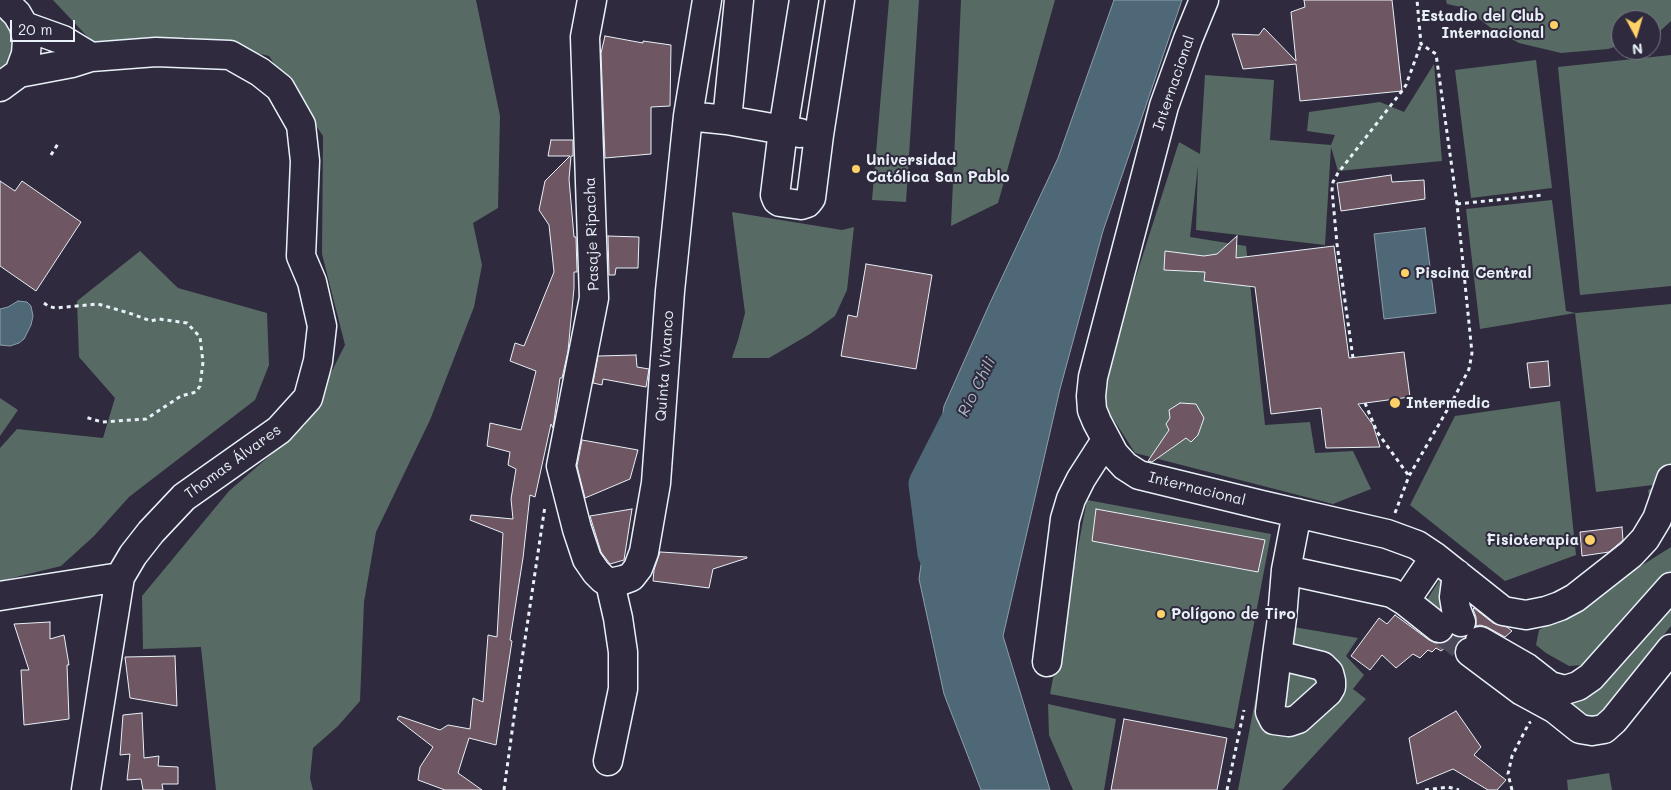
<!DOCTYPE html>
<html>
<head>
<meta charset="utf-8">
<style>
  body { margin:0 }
  #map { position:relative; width:1671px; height:790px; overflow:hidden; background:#2f2a3d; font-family:Mali,sans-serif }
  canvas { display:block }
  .north { position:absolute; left:1611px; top:10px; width:50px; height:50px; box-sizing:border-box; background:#2f2a3d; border:1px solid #797a88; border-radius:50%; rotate:174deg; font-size:14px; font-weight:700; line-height:20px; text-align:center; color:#e8f1f8 }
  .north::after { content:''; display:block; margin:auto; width:18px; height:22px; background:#ffd166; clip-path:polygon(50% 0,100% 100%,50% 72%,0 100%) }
  .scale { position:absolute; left:10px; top:20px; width:65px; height:22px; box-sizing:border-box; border:2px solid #e8f1f8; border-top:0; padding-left:6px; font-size:15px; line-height:18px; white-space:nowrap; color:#e8f1f8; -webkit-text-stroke:4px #2f2a3d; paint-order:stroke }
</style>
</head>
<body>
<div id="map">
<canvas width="1671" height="790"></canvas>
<div class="north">N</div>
<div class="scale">20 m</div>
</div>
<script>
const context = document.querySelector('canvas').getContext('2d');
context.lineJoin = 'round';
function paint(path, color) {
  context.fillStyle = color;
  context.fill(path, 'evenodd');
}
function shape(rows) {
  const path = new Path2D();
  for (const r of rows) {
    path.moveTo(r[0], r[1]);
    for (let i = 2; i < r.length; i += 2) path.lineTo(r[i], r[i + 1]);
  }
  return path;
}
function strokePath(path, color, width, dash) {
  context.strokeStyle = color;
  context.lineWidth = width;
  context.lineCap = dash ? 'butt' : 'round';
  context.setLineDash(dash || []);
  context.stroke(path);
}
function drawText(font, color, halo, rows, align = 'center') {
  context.font = font + ' Mali,sans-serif';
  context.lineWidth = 4;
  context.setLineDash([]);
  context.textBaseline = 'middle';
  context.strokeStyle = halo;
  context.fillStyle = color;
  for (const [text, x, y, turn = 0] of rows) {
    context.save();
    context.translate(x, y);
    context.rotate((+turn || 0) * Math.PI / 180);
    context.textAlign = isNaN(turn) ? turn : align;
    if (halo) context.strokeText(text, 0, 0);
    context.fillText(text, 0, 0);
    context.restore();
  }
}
paint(shape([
  [53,0,476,0,500,116,498,208,473,223,482,265,474,307,430,420,376,532,364,602,360,701,338,726,313,748,310,778,313,790,216,790,201,647,143,649,142,596,229,491,304,426,345,345,322,254,323,136,269,56,186,37,98,48],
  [889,0,919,0,906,202,872,200],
  [961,0,1055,0,998,203,951,226],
  [1446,0,1671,0,1671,21,1659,32,1651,34,1651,20,1621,20,1621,45,1608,49,1561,53,1519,43,1491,28,1465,8,1447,4],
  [0,13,16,34,15,59,0,78],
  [1671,55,1671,286,1580,295,1558,67],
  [1536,60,1552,188,1471,198,1455,70],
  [1434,64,1442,161,1338,171,1331,147,1325,245,1196,230,1198,165,1190,237,1246,246,1265,425,1310,422,1315,453,1353,451,1371,489,1333,504,1135,453,1098,395,1179,142,1200,154,1205,75,1274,80,1270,140,1331,145,1335,135,1307,131,1309,112,1380,102,1404,112],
  [1552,200,1566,311,1576,313,1671,304,1671,469,1652,513,1648,490,1661,484,1596,492,1575,313,1480,329,1466,209],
  [732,212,842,230,854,227,847,290,835,316,810,334,769,358,732,358,738,340,745,313],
  [140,251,178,288,267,313,269,365,255,400,129,497,94,536,61,566,0,581,0,448,17,429,103,438,115,398,79,357,77,301],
  [0,398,18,410,0,436],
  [1560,401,1576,555,1505,581,1410,505,1455,416],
  [1087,500,1271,534,1234,729,1050,694],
  [1671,547,1671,573,1584,665,1569,666,1546,653,1536,645,1539,630],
  [1442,576,1452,614,1444,624,1423,606],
  [1671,602,1671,626,1601,712,1593,717,1584,716,1569,705],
  [1270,623,1358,638,1346,656,1364,675,1353,689,1366,699,1282,790,1238,790],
  [1048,704,1116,719,1104,790,1073,790,1049,735],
  [1609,773,1612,790,1568,790,1567,780]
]), '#576b64');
const water = shape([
  [1114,0,1182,0,1103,231,1060,389,1003,636,1050,790,981,790,944,694,919,579,944,406,989,305,1058,158,1114,0],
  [1425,228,1436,313,1384,319,1374,234,1425,228],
  [18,301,27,302,31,306,33,316,31,325,24,339,19,343,10,346,0,345,0,309,8,307,18,301]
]);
paint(water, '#4f6878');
strokePath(water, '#8c9fab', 1);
strokePath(shape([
  [937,553,928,484,958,425]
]), '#4f6878', 39);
const building = shape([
  [1304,0,1392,0,1402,91,1300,101,1296,64,1243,69,1232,34,1259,35,1264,28,1296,61,1291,12,1305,7,1304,0],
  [605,36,643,43,643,41,671,45,670,106,651,107,651,154,605,158,601,53,605,36],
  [551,140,573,140,573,156,571,156,569,179,574,237,576,237,577,272,574,272,574,288,568,351,562,378,560,378,553,428,551,424,535,497,530,495,523,558,510,640,512,641,496,745,469,738,458,773,482,790,445,790,418,780,420,767,433,747,397,719,399,716,440,730,448,725,470,729,473,698,483,702,488,635,497,637,503,533,470,520,471,515,513,519,511,499,516,469,508,465,510,452,487,446,490,423,521,430,536,371,510,361,515,343,524,346,554,272,549,225,539,210,545,181,570,156,548,156,551,140],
  [1391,175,1392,182,1424,180,1425,199,1341,211,1337,183,1391,175],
  [0,181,15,191,22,181,81,222,36,291,0,266,0,181],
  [608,236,639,237,638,268,616,268,615,275,609,275,608,236],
  [1237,236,1236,258,1334,246,1349,358,1404,352,1410,397,1358,404,1373,425,1380,447,1326,448,1321,408,1271,414,1255,287,1204,281,1205,272,1164,270,1165,251,1204,256,1217,254,1237,236],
  [866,264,932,275,916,369,841,356,848,315,857,317,866,264],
  [636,355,637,367,649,369,646,387,603,379,602,385,593,383,598,356,636,355],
  [1548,361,1550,386,1530,388,1527,363,1548,361],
  [1180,403,1196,404,1204,418,1198,435,1191,442,1186,438,1152,462,1148,461,1169,430,1166,424,1170,418,1169,410,1180,403],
  [582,440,638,450,630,479,585,498,577,466,582,440],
  [632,509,624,560,610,564,601,552,590,516,632,509],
  [1096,509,1265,540,1258,572,1092,541,1096,509],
  [1622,527,1623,540,1609,552,1582,556,1580,532,1622,527],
  [660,552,747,557,747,558,713,569,709,588,653,581,654,570,660,552],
  [1474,608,1493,623,1507,627,1512,631,1505,637,1487,627,1480,625,1476,626,1476,617,1473,609,1474,608],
  [1395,615,1429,640,1436,643,1445,642,1453,635,1458,637,1465,637,1458,642,1452,651,1446,647,1441,651,1436,648,1432,652,1428,650,1420,658,1413,654,1396,668,1382,655,1370,670,1351,656,1379,618,1387,624,1395,615],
  [50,622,50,639,64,635,69,665,67,665,69,719,24,725,21,670,29,670,14,624,50,622],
  [175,656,177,706,130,698,125,657,175,656],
  [1456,711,1481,747,1474,755,1506,780,1497,790,1488,790,1453,769,1417,784,1409,738,1456,711],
  [142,713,144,758,159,756,158,766,178,767,178,784,162,784,163,790,143,790,141,779,127,780,130,754,120,755,123,715,142,713],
  [1124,719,1227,738,1217,790,1111,790,1124,719]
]);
paint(building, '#6e5662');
strokePath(building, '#e8f1f8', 1);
strokePath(shape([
  [1439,628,1470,652]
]), '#4b4859', 28, [28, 14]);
const minor = shape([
  [0,0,8,5,17,14,24,26,27,40,26,54,19,73,0,87],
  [592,0,585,37,594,298,561,466,577,529,587,559,596,572,603,579,610,583,623,580,631,577,638,568,644,552,656,483,670,291,688,116,707,0],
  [804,0,783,130,775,195,777,200,780,202,801,205,807,203,811,198,819,135,840,0],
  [1204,0,1188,39,1164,106,1093,377,1091,396,1092,410,1097,422,1114,454,1125,466,1139,475,1262,505,1387,534,1417,545,1435,557,1503,611,1526,615,1546,611,1560,606,1575,598,1631,554,1645,539,1657,519,1671,479],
  [24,26,63,40,91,57],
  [19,73,72,63,91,57,156,52,230,55,260,72,280,88,301,125,305,161,301,256,312,282,322,326,318,361,308,398,279,430,184,497,151,532,133,555,120,577,86,790],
  [688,116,727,120,800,133],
  [727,120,739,0],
  [1297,513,1286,570,1392,593,1405,601],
  [1435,557,1405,601,1439,628],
  [1457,574,1454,597,1456,609,1461,622],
  [0,596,120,577],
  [1480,641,1527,668,1550,686,1565,690,1578,686,1591,677,1671,587],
  [1470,652,1522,691,1555,709,1580,729,1592,731,1604,729,1614,720,1671,649],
  [1277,655,1322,666,1329,673,1331,681,1331,687,1328,692,1298,719,1289,722,1274,720,1270,712,1277,655,1282,618,1286,570],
  [1047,662,1065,519,1071,499,1081,479,1106,440],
  [608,761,623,689,623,652,618,618,610,583]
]);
strokePath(minor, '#e8f1f8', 31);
strokePath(shape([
  [51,155,59,142],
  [1457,204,1544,195],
  [44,303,48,306,55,308,98,304,129,313,151,321,159,319,187,323,200,337,203,362,200,386,196,392,181,396,146,419,102,422,85,417],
  [1353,358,1337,244,1332,190,1333,182,1338,173,1402,91,1406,85,1421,44],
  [1365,403,1377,432,1409,476],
  [1395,513,1409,476,1453,400,1469,369,1472,353,1457,204,1436,54,1421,44,1417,0],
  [504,790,521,666,545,506],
  [1227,790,1244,710],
  [1425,790,1448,787,1459,790],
  [1512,790,1508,774,1512,756,1529,723,1531,722]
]), '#e8f1f8', 3, [4, 4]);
strokePath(minor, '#2f2a3d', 28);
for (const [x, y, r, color] of [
  [1554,25,5,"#ffd166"],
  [856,169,5,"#ffd166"],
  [1405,273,5,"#ffd166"],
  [1395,403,6,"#ffd166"],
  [1590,540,6,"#ffd166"],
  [1161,614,5,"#ffd166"]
]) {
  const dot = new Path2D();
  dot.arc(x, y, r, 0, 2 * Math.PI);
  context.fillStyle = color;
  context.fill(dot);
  strokePath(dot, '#2f2a3d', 2);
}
drawText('bold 15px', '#e8f1f8', '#2f2a3d', [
  ["Estadio del Club",1544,16,"right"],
  ["Internacional",1544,33,"right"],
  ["Universidad",866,160],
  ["Católica San Pablo",866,177],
  ["Piscina Central",1415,273],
  ["Intermedic",1406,403],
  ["Fisioterapia",1579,540,"right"],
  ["Polígono de Tiro",1171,614]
], 'left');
drawText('15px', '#e8f1f8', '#2f2a3d', [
  ["Internacional",1174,83,-71],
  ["Pasaje Ripacha",592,234,-92],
  ["Quinta Vivanco",665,366,-86],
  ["Thomas Álvares",233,462,-36],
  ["Internacional",1197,489,14]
]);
drawText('italic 16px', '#abbac5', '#2f2a3d', [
  ["Río Chili",977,387,-63]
]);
</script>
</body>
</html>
